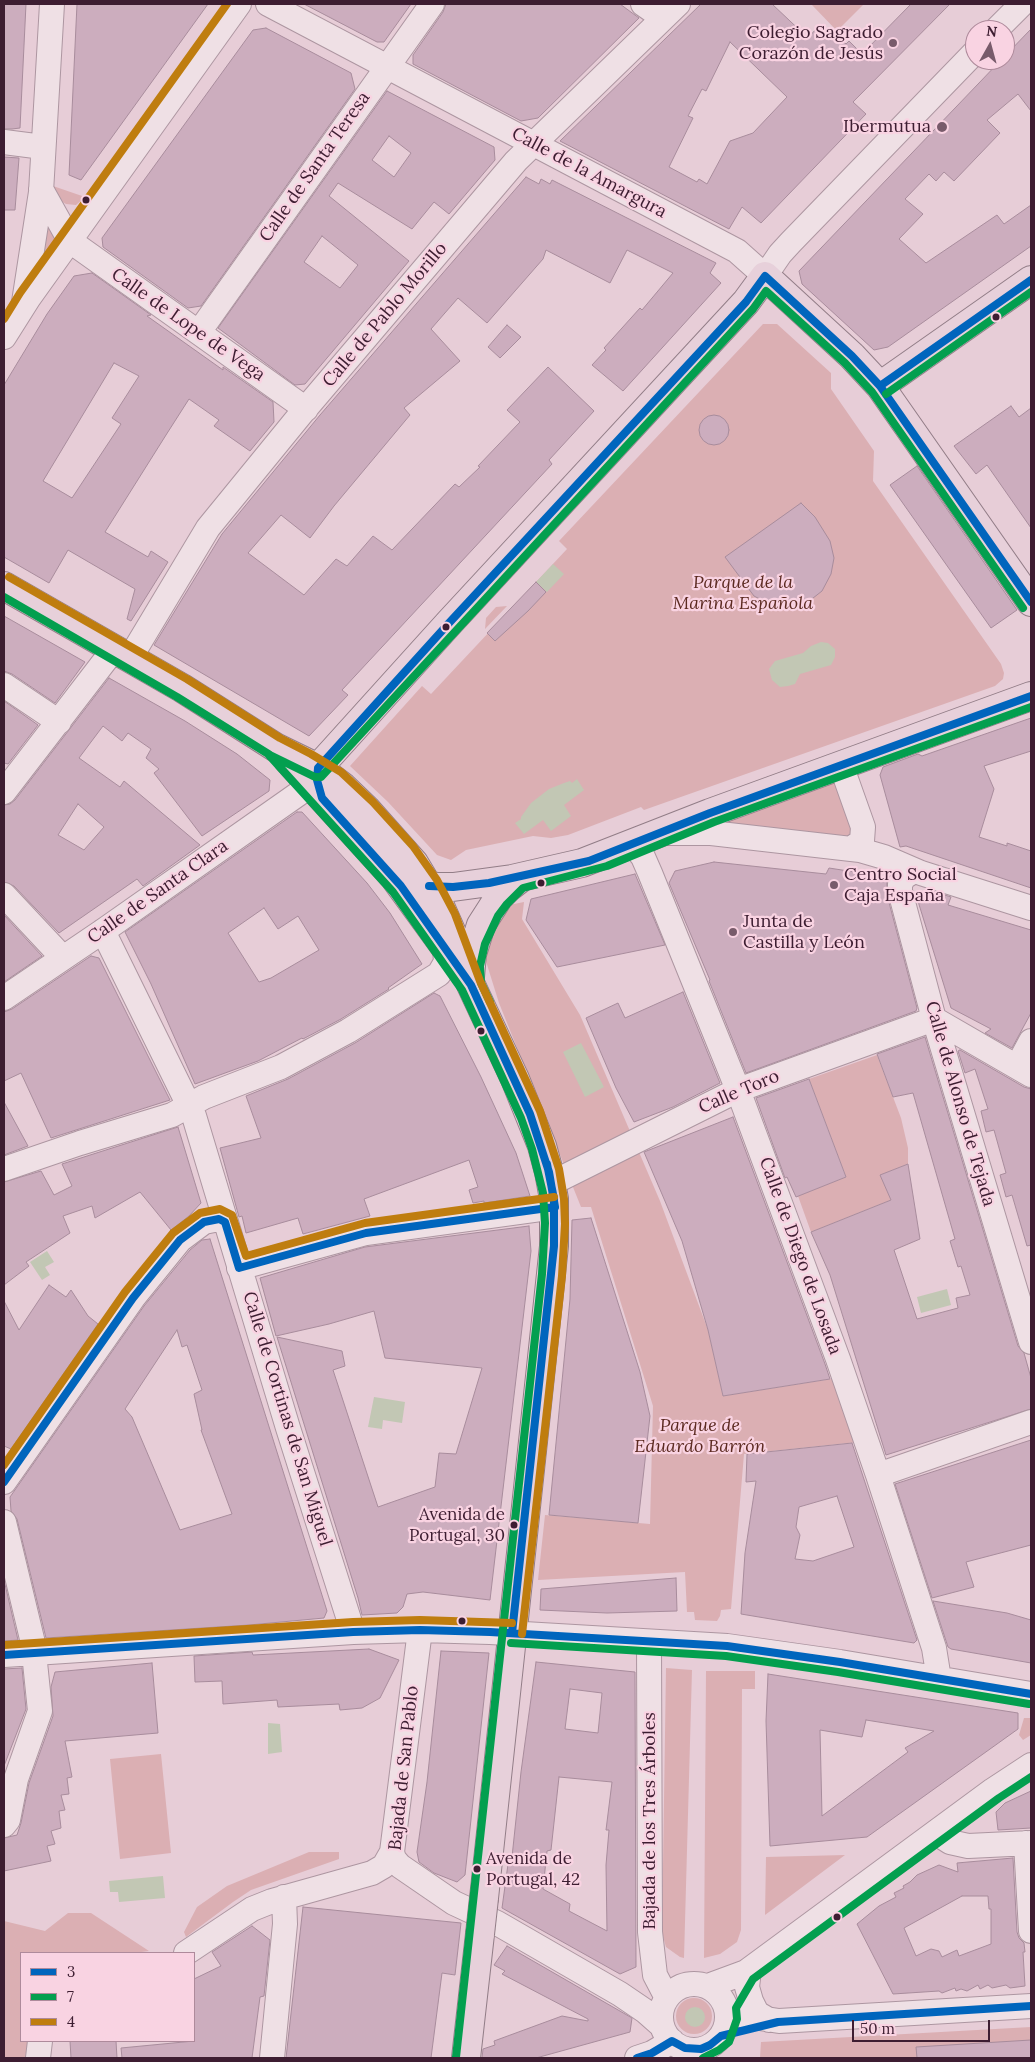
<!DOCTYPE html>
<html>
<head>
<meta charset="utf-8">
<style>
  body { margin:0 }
  #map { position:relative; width:1035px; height:2062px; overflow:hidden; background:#e7cdd7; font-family:Lora,serif }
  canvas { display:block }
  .frame { position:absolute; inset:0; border:5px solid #3d1d31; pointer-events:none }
  .legend { position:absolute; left:20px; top:1952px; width:175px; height:90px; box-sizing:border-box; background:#f9d3e2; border:1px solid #ae8a9b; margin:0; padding:6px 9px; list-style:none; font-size:15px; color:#3d1d31 }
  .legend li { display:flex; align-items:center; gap:10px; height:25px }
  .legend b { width:25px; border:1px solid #ae8a9b }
  .north { position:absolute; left:965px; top:20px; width:50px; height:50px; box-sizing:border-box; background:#f9d3e2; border:1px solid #ae8a9b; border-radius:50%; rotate:7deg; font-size:14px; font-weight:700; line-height:20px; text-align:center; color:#3d1d31 }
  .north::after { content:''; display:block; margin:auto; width:18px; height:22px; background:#785b6b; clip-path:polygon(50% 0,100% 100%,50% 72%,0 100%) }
  .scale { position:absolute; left:852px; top:2020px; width:138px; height:22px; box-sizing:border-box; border:2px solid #3d1d31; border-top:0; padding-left:6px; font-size:15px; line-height:18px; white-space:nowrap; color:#3d1d31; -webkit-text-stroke:4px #f9d3e2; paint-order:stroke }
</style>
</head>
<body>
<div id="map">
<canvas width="1035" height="2062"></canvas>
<div class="frame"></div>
<ul class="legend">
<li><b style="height:6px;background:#0065bd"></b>3</li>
<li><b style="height:6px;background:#039f4f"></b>7</li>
<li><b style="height:6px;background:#bf7d0f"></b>4</li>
</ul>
<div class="north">N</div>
<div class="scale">50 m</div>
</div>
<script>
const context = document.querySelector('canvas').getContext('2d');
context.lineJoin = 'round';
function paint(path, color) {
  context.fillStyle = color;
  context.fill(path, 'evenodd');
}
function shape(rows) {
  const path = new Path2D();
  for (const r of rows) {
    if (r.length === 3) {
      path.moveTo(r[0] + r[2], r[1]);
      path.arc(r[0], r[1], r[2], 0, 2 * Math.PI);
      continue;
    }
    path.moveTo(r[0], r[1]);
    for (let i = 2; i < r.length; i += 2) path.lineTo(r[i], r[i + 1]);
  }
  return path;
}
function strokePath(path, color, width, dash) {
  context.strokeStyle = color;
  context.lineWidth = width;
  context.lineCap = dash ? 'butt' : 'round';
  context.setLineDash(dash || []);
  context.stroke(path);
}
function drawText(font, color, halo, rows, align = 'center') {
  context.font = font + ' Lora,serif';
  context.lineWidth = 4.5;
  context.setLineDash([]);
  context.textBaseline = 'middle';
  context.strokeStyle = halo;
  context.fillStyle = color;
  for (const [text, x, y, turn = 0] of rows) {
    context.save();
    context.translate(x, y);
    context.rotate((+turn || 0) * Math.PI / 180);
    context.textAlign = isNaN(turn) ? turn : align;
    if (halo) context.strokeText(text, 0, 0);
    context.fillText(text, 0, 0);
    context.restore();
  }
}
paint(shape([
  [814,4,864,4,837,31,812,5],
  [53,186,85,197,76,205,66,204,59,200,54,191],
  [47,221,56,239,39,265],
  [763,324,777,324,831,373,831,389,874,451,873,481,1001,664,1004,673,1003,679,995,686,644,810,641,807,568,835,551,838,533,836,466,850,451,860,437,855,388,802,350,766,422,686,431,694,567,549,559,541],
  [507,606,485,629,486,618,496,607],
  [829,781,836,782,855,829,852,839,721,824],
  [524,902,522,919,580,1015,660,1201,708,1330,723,1396,844,1377,867,1441,744,1454,731,1609,721,1610,720,1616,717,1621,695,1620,694,1612,687,1612,685,1572,538,1580,545,1515,650,1524,653,1406,591,1207,581,1207,499,1003,484,955,493,923,504,906],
  [877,1055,901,1118,908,1148,908,1164,881,1175,891,1200,811,1232,798,1196,846,1177,809,1079],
  [666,1668,692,1670,684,1958,680,1957,666,1947,662,1933],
  [706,1671,755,1671,755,1689,742,1689,741,1930,737,1942,720,1954,704,1958],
  [1024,1718,1031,1718,1031,1735,1023,1740,1019,1735],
  [161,1754,171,1853,120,1859,110,1759],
  [309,1852,339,1852,339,1859,251,1890,233,1902,186,1937,184,1932,197,1907,227,1886],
  [845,1855,765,1915,766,1857],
  [68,1913,91,1913,149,1951,134,1953,21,1953,21,2041,28,2041,25,2058,4,2058,4,1921,45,1931],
  [694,2016,18],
  [1031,2027,1031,2058,760,2058,761,2042]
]), '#dbafb3');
paint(shape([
  [553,564,564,574,547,592,536,582],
  [821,642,828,643,835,649,835,657,831,665,800,674,795,684,788,686,780,687,772,680,769,669,775,661,803,653,811,646],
  [577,779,584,790,564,805,571,816,551,831,543,820,524,834,515,823,521,819,521,817,531,803,549,789,564,783,570,781,572,783],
  [581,1043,604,1087,585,1097,563,1052],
  [47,1251,54,1262,45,1267,50,1275,42,1280,30,1262],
  [947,1289,951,1305,921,1313,917,1297],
  [374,1397,405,1402,402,1423,383,1420,382,1429,368,1427],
  [268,1723,280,1724,282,1752,268,1754],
  [163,1876,165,1898,119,1902,118,1892,110,1892,109,1881],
  [695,2017,10]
]), '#c2c7b4');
const building = shape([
  [4,4,26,4,20,128,12,129,4,129,4,4],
  [77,4,208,4,81,180,69,175,77,4],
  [304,4,411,4,384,42,377,42,304,4],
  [446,4,620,4,639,18,538,118,521,121,413,64,413,55,443,12,446,4],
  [701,4,772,4,808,38,816,29,822,35,829,28,846,44,849,41,862,54,911,4,950,4,853,102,866,114,761,223,742,207,729,229,560,141,701,4],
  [730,42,787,97,753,133,730,141,707,184,699,179,697,182,669,167,693,118,688,116,702,89,706,91,730,42],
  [266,28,351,73,355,89,201,306,188,308,103,247,102,238,253,30,266,28],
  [1031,29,1031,111,1018,94,987,120,1000,133,954,181,944,172,936,181,929,174,905,199,923,214,899,239,926,263,997,215,1004,224,1031,205,1031,246,888,347,874,350,802,284,799,271,1001,60,1005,60,1005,56,1031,29],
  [387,91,494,147,495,160,449,214,434,202,412,229,338,183,329,196,409,261,305,384,295,385,218,328,387,91],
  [389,136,411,153,394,177,372,160,389,136],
  [322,236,358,265,340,288,304,262,322,236],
  [4,157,19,158,15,210,4,210,4,157],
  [526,177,539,184,541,179,550,184,552,180,716,263,710,273,721,283,623,391,592,365,606,350,604,348,640,308,642,310,673,273,627,250,610,283,546,250,543,259,487,323,458,298,431,329,460,361,404,408,410,415,334,506,310,538,281,515,248,553,304,595,336,559,347,566,373,536,392,550,455,484,459,487,480,467,478,466,520,422,507,410,548,367,594,411,549,460,552,464,342,690,348,695,309,736,154,645,222,534,320,415,526,177],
  [92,273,151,315,147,316,223,370,223,367,273,402,274,422,250,451,214,426,219,420,189,399,166,435,105,532,148,557,151,551,168,562,131,621,127,619,135,589,68,550,49,583,4,557,4,385,47,314,74,276,92,273],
  [114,363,139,376,112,418,121,424,72,498,43,481,114,363],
  [507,325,521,337,500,358,488,347,507,325],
  [1011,406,1019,417,1031,408,1031,528,987,465,976,474,954,446,1011,406],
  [714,430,15],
  [917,466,1017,610,991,628,890,485,917,466],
  [801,503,815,517,830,541,834,558,831,574,822,591,808,602,789,608,773,606,754,596,725,557,801,503],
  [536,582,546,592,528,611,495,641,487,633,536,582],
  [4,616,85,662,55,703,12,674,4,671,4,616],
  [109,678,185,721,237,754,270,780,269,791,202,836,154,773,159,769,146,758,151,749,128,733,122,741,103,726,79,758,120,787,124,781,200,845,143,886,137,879,59,933,14,886,4,882,4,805,10,804,15,800,109,678],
  [78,804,104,827,84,850,58,835,78,804],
  [4,701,38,725,8,764,4,763,4,701],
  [1031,718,1031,751,984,766,994,789,979,837,1007,846,1007,843,1031,851,1031,888,906,846,900,847,880,775,883,767,918,754,922,756,1031,718],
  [297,812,302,812,367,883,390,913,422,964,388,988,389,989,341,1019,303,1039,302,1038,258,1061,195,1084,151,984,125,932,297,812],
  [264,908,278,929,298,916,319,950,271,978,259,982,228,933,264,908],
  [714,862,826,874,829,868,887,877,887,895,917,1008,916,1011,746,1073,709,981,710,980,669,883,675,871,714,862],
  [635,874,665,945,557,967,526,920,531,899,635,874],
  [926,889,951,897,948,905,1031,930,1031,1013,1012,1048,985,1033,991,1029,951,1008,917,898,926,889],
  [4,915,42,956,4,982,4,915],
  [91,956,99,958,170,1100,51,1138,21,1073,4,1081,4,1012,12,1009,91,956],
  [683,992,720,1083,673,1107,634,1122,616,1088,586,1018,618,1003,625,1018,683,992],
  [434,993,440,996,481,1077,516,1153,530,1196,484,1203,484,1201,473,1203,469,1190,478,1187,469,1160,364,1199,370,1216,303,1234,298,1218,246,1233,242,1216,239,1217,220,1148,261,1138,246,1096,288,1079,355,1043,434,993],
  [925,1037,1018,1346,1024,1353,1031,1378,1031,1409,886,1455,830,1275,811,1232,891,1200,880,1175,908,1164,920,1239,894,1250,917,1319,958,1308,956,1298,970,1295,961,1266,958,1267,950,1241,955,1239,913,1093,893,1097,877,1054,925,1037],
  [960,1050,1024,1087,1031,1089,1031,1245,1027,1246,1012,1195,1006,1197,1000,1175,1006,1173,994,1130,986,1132,981,1111,988,1109,975,1069,965,1073,958,1051,960,1050],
  [809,1079,846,1177,796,1197,787,1177,785,1178,756,1098,809,1079],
  [4,1102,28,1146,4,1155,4,1102],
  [733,1117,825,1364,830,1379,723,1396,708,1330,682,1241,644,1152,733,1117],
  [178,1127,201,1203,189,1216,171,1230,140,1192,95,1218,92,1206,63,1216,70,1233,26,1262,29,1266,4,1285,4,1182,41,1171,54,1195,72,1186,62,1164,178,1127],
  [591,1218,640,1372,650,1416,638,1523,549,1515,570,1299,572,1220,591,1218],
  [529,1226,531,1251,490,1600,423,1592,407,1594,403,1607,397,1613,362,1615,358,1598,277,1337,342,1351,345,1366,333,1370,378,1507,435,1487,439,1453,456,1454,482,1368,385,1358,374,1311,329,1324,276,1336,260,1278,365,1247,529,1226],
  [210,1239,327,1611,324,1618,249,1625,46,1638,17,1519,11,1511,10,1497,144,1306,190,1250,202,1240,210,1239],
  [177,1330,182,1347,187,1345,202,1390,194,1394,202,1430,201,1430,232,1514,180,1530,132,1417,125,1409,177,1330],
  [49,1285,66,1297,71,1290,88,1316,98,1324,11,1449,4,1446,4,1301,19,1330,49,1285],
  [1031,1440,1031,1545,966,1562,974,1587,932,1598,895,1484,1031,1440],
  [852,1443,917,1640,914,1643,741,1614,745,1553,756,1481,746,1482,747,1454,852,1443],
  [837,1496,854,1547,813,1561,795,1559,800,1535,796,1527,799,1507,837,1496],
  [676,1578,677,1611,607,1613,540,1610,541,1589,676,1578],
  [4,1580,18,1640,4,1641,4,1580],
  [933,1601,1007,1613,1031,1620,1031,1663,951,1649,948,1647,933,1601],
  [369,1649,399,1660,380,1698,362,1708,340,1710,339,1704,278,1707,277,1700,223,1704,222,1681,195,1682,194,1656,252,1652,253,1655,369,1649],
  [441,1651,489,1653,465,1875,457,1882,434,1873,419,1862,417,1852,427,1782,441,1651],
  [536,1662,635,1672,636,1967,620,1974,502,1908,509,1857,512,1857,521,1772,536,1662],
  [570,1689,602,1693,598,1733,565,1729,570,1689],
  [559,1777,612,1782,606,1830,609,1830,606,1865,607,1931,569,1911,570,1904,543,1889,547,1851,551,1850,559,1777],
  [152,1663,158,1733,65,1741,72,1777,67,1778,69,1794,61,1795,65,1810,59,1811,61,1828,51,1831,55,1844,47,1846,51,1861,4,1871,4,1838,17,1835,21,1823,29,1783,53,1716,51,1687,55,1672,152,1663],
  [22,1668,26,1709,4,1766,4,1669,22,1668],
  [768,1674,1018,1713,1018,1729,867,1837,770,1846,766,1721,768,1674],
  [866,1720,934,1731,905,1748,908,1752,822,1816,820,1730,862,1737,866,1720],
  [1031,1791,1031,1828,998,1830,996,1812,1005,1803,1031,1791],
  [1013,1858,1017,1932,1019,1938,1024,1943,1025,1952,1023,1952,1025,1986,1010,1988,1006,1985,992,1988,988,1985,980,1989,978,1985,967,1991,961,1989,956,1991,955,1988,942,1993,939,1991,893,1994,857,1924,879,1906,896,1897,894,1893,904,1888,903,1886,910,1882,917,1875,939,1865,958,1872,957,1863,1013,1858],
  [962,1896,988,1896,989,1909,991,1909,991,1944,959,1956,957,1950,942,1957,939,1951,931,1949,916,1956,904,1928,962,1896],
  [303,1907,461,1923,455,1975,442,1973,431,2058,286,2058,303,1907],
  [252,1926,270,1940,264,1996,260,1997,252,2058,122,2058,121,2048,194,2041,194,1979,221,1966,212,1952,252,1926],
  [507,1946,632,2018,630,2032,536,2058,482,2058,483,2049,495,2045,494,2041,562,2016,588,2021,588,2019,502,1974,505,1971,494,1965,507,1946],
  [1031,2040,1031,2058,917,2058,916,2047,1031,2040],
  [70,2041,116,2041,117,2058,71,2058,70,2041]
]);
paint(building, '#ccadbe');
strokePath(building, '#a88c9c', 1);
const minor = shape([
  [268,4,737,251,765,276,780,254,791,242,975,52],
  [643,4,663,18],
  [996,30,1022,4],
  [4,142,43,147],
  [41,189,70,241,306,409],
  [24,302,41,192,52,4],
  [199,332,432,4],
  [4,337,28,299,239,4],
  [130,658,208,528,301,414,516,161,678,4],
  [4,685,59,722],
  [841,765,863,827,862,841,852,848],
  [4,792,114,649],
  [666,833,711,833,860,850,884,857,921,873,1031,908],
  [633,844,643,857,650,873,738,1090,838,1359,878,1475,934,1648,939,1679],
  [914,871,904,877,900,884,900,891,934,1019,1031,1342],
  [4,895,63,958],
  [103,931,194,1116,288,1428,353,1632],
  [4,998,103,931,311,785],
  [1017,1067,1031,1041],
  [4,1169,80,1143,172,1115,204,1097,281,1067,348,1031,439,974,446,962,445,948],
  [552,1183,738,1090,934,1019,1031,1075],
  [239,1268,366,1233,555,1207],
  [878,1475,1031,1422],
  [4,1482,133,1298,180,1240,204,1222,219,1219,225,1222],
  [4,1522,33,1643,40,1711,16,1779,8,1820,4,1825],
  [420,1630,392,1852,394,1859,400,1866,454,1903,497,1923,620,1994,645,2011,662,2026],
  [649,1642,650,1932,655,1975,667,1998],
  [4,1655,353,1632,420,1630,490,1632,727,1646,840,1662,1031,1694],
  [936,1833,950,1842,968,1846,1031,1843],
  [1026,1843,1031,1931],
  [186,1953,252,1909,272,1901,372,1873,384,1866,392,1852],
  [749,1970,747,1987,751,2001,757,2013,769,2020],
  [694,2017,33],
  [708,1986,746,1972,993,1790,1031,1765],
  [727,2013,779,2021,1031,2006],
  [38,2058,40,2041],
  [272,2058,285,1924,284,1897],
  [637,2058,652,2053,672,2041]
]);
const major = shape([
  [880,386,1031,280],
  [4,586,182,688,275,747,318,768,343,787,366,809,414,863,440,906,455,940,471,985,515,1079,542,1146,549,1172,554,1199,554,1246,484,1898],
  [288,760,394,877,445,947],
  [318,768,449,623,746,302,765,276,852,356,880,386,1031,602],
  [388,870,415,883,437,887,453,887,512,879,582,863,710,813,1031,696],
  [470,977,472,954,481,925,499,897,509,887,522,877],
  [466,2058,480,1934]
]);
strokePath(minor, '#ad96a1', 26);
strokePath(major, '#927d87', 30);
strokePath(minor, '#efe0e5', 24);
strokePath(major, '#e7d0da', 28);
const majorBridge = shape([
  [480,1934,484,1898]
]);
strokePath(majorBridge, '#927d87', 30, []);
strokePath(majorBridge, '#e7d0da', 28);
strokePath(shape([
  [880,386,1031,280],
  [429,886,453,887,489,883,589,861,710,813,1031,696],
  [555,1207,549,1172,530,1114,471,985,401,886,322,798,317,780,318,768,449,623,746,302,765,276,852,356,880,386,1031,602],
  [4,1482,133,1298,180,1240,204,1222,219,1219,225,1222,239,1268,366,1233,555,1207],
  [512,1633,554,1246,554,1199,547,1164],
  [4,1655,353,1632,420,1630,490,1632,727,1646,840,1662,1031,1694],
  [637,2058,652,2053,672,2041,685,2048,701,2049,710,2045,721,2036,778,2022,1031,2006]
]), '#0065bd', 8);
strokePath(shape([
  [886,394,1031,292],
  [4,597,177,697,270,755,315,777,321,777,753,309,766,291,845,363,872,392,1023,608],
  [268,754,393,892,462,990,521,1118,532,1149,543,1193,545,1223,542,1274,456,2057],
  [490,1002,481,983,480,966,485,944,498,916,507,904,523,888,607,866,714,822,1031,707],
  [511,1643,726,1656,838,1672,1029,1704],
  [703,2058,719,2050,729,2042,737,2019,736,2008,753,1979,999,1798,1031,1777]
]), '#039f4f', 8);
strokePath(shape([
  [4,319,20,293,227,4],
  [9,577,187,679,280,738,311,754,341,772,373,802,413,846,437,880,455,914,480,981,540,1111,559,1169,564,1199,565,1224,562,1276,522,1634],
  [4,1465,125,1292,173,1233,200,1213,220,1209,232,1215,246,1256,365,1223,554,1197],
  [4,1645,353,1622,420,1620,512,1623]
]), '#bf7d0f', 8);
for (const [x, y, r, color] of [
  [893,43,5,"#785b6b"],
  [942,127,6,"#785b6b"],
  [86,200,4.5,"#3d1d31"],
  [996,317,4.5,"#3d1d31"],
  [446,627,4.5,"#3d1d31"],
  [541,883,4.5,"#3d1d31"],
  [834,885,5,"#785b6b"],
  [733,932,5,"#785b6b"],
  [481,1031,4.5,"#3d1d31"],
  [514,1525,4.5,"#3d1d31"],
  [462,1621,4.5,"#3d1d31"],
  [477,1869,4.5,"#3d1d31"],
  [837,1917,4.5,"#3d1d31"]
]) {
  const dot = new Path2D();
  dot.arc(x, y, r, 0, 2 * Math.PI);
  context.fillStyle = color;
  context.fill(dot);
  strokePath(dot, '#f9d3e2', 2);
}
drawText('17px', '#3d1d31', '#f9d3e2', [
  ["Avenida de",505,1515],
  ["Portugal, 30",505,1536],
  ["Avenida de",486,1859,"left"],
  ["Portugal, 42",486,1880,"left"]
], 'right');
drawText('18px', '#3d1d31', '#f9d3e2', [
  ["Colegio Sagrado",883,33],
  ["Corazón de Jesús",883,54],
  ["Ibermutua",931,127],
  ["Centro Social",844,875,"left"],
  ["Caja España",844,896,"left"],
  ["Junta de",743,922,"left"],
  ["Castilla y León",743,943,"left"]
], 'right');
drawText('18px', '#3d1d31', '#f9d3e2', [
  ["Calle de Santa Teresa",315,167,-55],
  ["Calle de la Amargura",589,173,28],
  ["Calle de Pablo Morillo",385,315,-50],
  ["Calle de Lope de Vega",188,325,35],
  ["Calle de Santa Clara",158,892,-35],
  ["Calle Toro",739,1092,-23],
  ["Calle de Alonso de Tejada",960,1104,74],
  ["Calle de Diego de Losada",800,1256,70],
  ["Calle de Cortinas de San Miguel",287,1419,73],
  ["Bajada de San Pablo",404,1768,-84],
  ["Bajada de los Tres Árboles",650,1821,-90]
]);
drawText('italic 18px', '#5c2a21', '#f9d3e2', [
  ["Parque de la",743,583],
  ["Marina Española",743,604],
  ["Parque de",700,1426],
  ["Eduardo Barrón",700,1447]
]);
</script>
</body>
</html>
